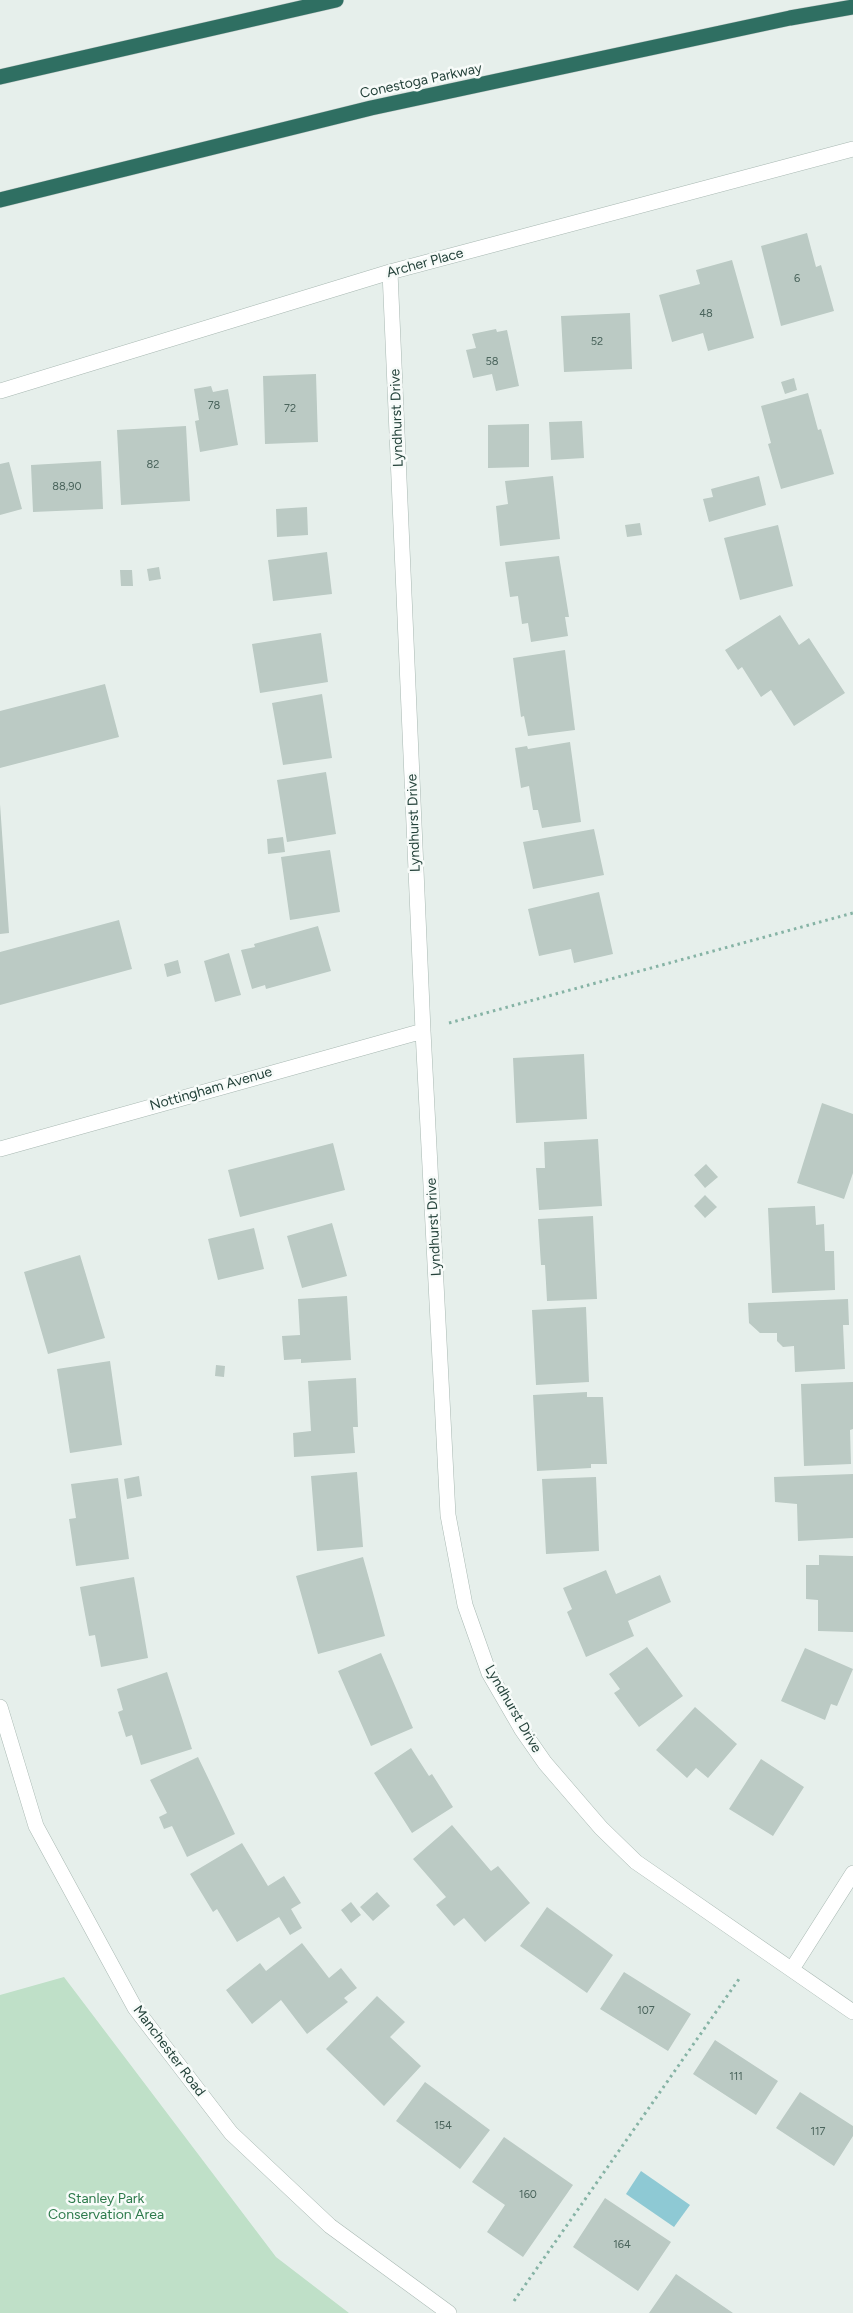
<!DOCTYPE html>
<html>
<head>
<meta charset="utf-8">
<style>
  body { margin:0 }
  canvas { display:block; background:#e6efeb }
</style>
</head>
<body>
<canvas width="853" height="2313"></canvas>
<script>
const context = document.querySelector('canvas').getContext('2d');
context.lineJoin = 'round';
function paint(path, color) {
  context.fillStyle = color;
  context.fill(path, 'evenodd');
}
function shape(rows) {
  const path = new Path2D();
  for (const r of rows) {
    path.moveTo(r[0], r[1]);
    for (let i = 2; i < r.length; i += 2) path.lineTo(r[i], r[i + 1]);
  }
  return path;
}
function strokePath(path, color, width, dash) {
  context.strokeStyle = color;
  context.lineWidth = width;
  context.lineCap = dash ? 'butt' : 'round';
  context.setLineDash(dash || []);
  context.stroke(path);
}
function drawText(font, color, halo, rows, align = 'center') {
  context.font = font + ' Figtree,sans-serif';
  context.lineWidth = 5;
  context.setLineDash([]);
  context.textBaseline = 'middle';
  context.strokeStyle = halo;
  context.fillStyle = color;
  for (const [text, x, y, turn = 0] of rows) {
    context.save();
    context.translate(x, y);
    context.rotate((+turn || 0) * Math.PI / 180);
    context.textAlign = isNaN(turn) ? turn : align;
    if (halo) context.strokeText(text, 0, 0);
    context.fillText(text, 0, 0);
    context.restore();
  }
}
paint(shape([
  [64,1977,276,2257,349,2313,0,2313,0,1995]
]), '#bfe0c8');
paint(shape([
  [641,2171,690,2205,674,2227,626,2194]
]), '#8ec9d4');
paint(shape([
  [807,233,816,267,821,265,834,311,781,326,761,246],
  [732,260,754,338,708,351,703,333,672,342,659,295,700,284,696,270],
  [630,313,632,369,564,372,561,316],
  [496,329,497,332,507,330,519,386,496,391,492,374,473,378,466,350,476,348,472,334],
  [316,374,318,442,265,444,263,376],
  [794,378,797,390,785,394,781,382],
  [211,386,213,392,228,389,238,445,200,452,195,421,199,420,194,389],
  [808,393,818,430,821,429,834,474,781,489,768,444,771,443,761,406],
  [582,421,584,458,551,460,549,422],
  [529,424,529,467,488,468,488,425],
  [186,426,190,501,121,505,117,430],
  [101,461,103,509,33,512,31,465],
  [9,462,22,509,0,515,0,464],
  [553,476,560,539,500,546,496,506,508,504,505,481],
  [759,476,766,505,709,522,703,499,713,497,711,489],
  [307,507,308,535,277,537,276,509],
  [640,523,642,535,627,537,625,525],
  [778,525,793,586,740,600,724,538],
  [327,552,332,594,273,601,268,560],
  [559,556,569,617,565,617,568,636,531,642,528,623,522,624,518,596,510,597,505,562],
  [159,567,161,579,149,581,147,569],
  [120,570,132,570,133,586,121,586],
  [780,615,799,645,809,638,845,693,794,726,771,690,761,697,742,667,738,670,725,650],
  [321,633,328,682,260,693,252,644],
  [565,650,575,730,528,736,524,716,521,717,513,658],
  [105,684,119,737,0,768,0,711],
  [322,694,332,758,283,765,272,703],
  [570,742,581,822,542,828,538,810,533,810,529,786,521,788,515,748,527,746,528,749],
  [326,772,336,834,287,842,277,780],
  [0,804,9,933,0,934],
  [594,829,604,875,533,889,523,842],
  [283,837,285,852,268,854,267,839],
  [330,850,340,912,290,920,281,857],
  [599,892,613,954,574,963,571,949,539,956,528,909],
  [119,920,132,969,0,1005,0,952],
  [318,926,331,971,266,989,265,985,252,989,241,950,255,947,254,944],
  [229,953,241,995,215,1002,204,961],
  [178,960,181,973,167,977,164,964],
  [584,1054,587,1119,516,1123,513,1058],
  [822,1103,853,1114,853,1173,844,1199,797,1183],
  [598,1139,602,1206,539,1210,536,1168,545,1168,544,1142],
  [333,1143,345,1190,240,1217,228,1170],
  [706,1164,718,1177,705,1188,694,1175],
  [705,1195,717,1207,705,1218,694,1206],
  [815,1206,816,1225,824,1224,825,1251,834,1251,835,1290,772,1293,768,1208],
  [593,1216,597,1299,547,1301,545,1265,541,1265,538,1219],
  [332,1223,347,1276,302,1288,287,1236],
  [254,1228,264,1269,218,1280,208,1239],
  [80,1255,105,1338,48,1354,24,1272],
  [347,1296,351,1360,301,1363,301,1359,284,1360,282,1336,300,1335,298,1299],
  [848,1299,849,1325,843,1325,845,1369,795,1372,794,1346,783,1347,777,1341,777,1333,760,1333,749,1323,748,1303],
  [586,1307,589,1382,536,1385,532,1310],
  [110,1361,122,1445,70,1453,57,1369],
  [216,1365,225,1366,224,1377,215,1376],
  [356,1378,358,1427,353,1427,355,1453,294,1457,293,1433,311,1431,308,1381],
  [853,1382,853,1429,850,1430,851,1464,804,1466,801,1384],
  [587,1392,587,1397,603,1397,607,1464,591,1464,591,1468,537,1471,533,1395],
  [357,1472,363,1547,317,1551,311,1476],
  [853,1474,853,1538,798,1541,797,1504,775,1502,774,1477],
  [139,1476,142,1496,127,1499,124,1479],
  [596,1477,599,1551,546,1554,542,1479],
  [118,1478,129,1559,76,1566,69,1519,76,1518,71,1484],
  [819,1555,853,1556,853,1632,818,1631,818,1600,806,1599,806,1565,819,1565],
  [363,1557,385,1636,318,1654,296,1576],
  [606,1570,616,1594,660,1575,671,1602,628,1621,634,1636,586,1657,567,1612,572,1609,563,1588],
  [134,1577,148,1658,101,1667,95,1635,89,1636,80,1587],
  [647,1647,683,1696,639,1727,614,1693,620,1689,609,1674],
  [805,1648,853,1669,837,1706,831,1704,825,1720,781,1701],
  [381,1653,413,1728,371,1746,338,1671],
  [167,1672,192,1749,141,1765,132,1735,126,1737,118,1712,123,1710,117,1689],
  [695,1707,737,1744,708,1778,696,1768,687,1778,656,1750],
  [411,1748,429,1776,432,1774,453,1807,412,1833,374,1773],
  [198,1757,235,1834,187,1857,172,1826,164,1829,159,1817,167,1813,150,1780],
  [761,1759,804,1787,773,1836,729,1809],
  [452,1825,491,1871,498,1866,530,1903,485,1942,464,1918,454,1926,436,1905,446,1897,413,1859],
  [242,1843,268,1886,284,1876,301,1903,291,1909,302,1928,290,1935,279,1917,237,1942,217,1909,213,1912,190,1874],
  [377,1892,390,1906,373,1921,360,1907],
  [351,1902,361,1915,351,1923,341,1910],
  [547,1907,613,1955,587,1993,520,1946],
  [302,1943,329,1978,341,1968,357,1988,344,1998,348,2002,307,2034,281,2000,252,2024,226,1990,260,1963,266,1971],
  [624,1972,691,2014,668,2051,600,2009],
  [377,1996,405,2022,390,2037,421,2066,384,2106,326,2049],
  [715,2040,778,2081,756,2115,693,2074],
  [425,2082,490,2130,460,2169,396,2121],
  [800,2092,853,2126,853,2136,834,2166,776,2128],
  [504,2137,573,2185,523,2257,487,2232,505,2205,472,2182],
  [605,2198,671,2242,638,2291,573,2247],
  [676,2274,733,2313,649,2313]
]), '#bbcac4');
const minor = shape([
  [390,272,423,1031,448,1515,465,1605,489,1673,522,1730,545,1763,601,1828,636,1862,853,2012],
  [0,391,390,272,853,149],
  [0,1149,423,1031],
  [0,1707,36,1826,135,2008,231,2133,330,2226,449,2313],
  [792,1969,853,1873]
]);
const highway = shape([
  [0,77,336,0],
  [0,200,371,108,790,18,853,7]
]);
strokePath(minor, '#a8b8b2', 16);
strokePath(highway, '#c2cac8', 16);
strokePath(shape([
  [449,1023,853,913],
  [514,2301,739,1979]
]), '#86b3a5', 3, [2.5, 4]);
strokePath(minor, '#fff', 15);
strokePath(highway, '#2f6f62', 15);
drawText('11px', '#4a645c', null, [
  ["6",797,279],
  ["48",706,314],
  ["52",597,342],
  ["58",492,362],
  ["78",214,406],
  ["72",290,409],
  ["82",153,465],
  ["88,90",67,487],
  ["107",646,2011],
  ["111",736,2077],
  ["154",443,2126],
  ["117",818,2132],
  ["160",528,2195],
  ["164",622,2245]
]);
drawText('14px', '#24423a', '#f7fbf9', [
  ["Conestoga Parkway",421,81,-12],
  ["Archer Place",425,263,-15],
  ["Lyndhurst Drive",397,418,-92],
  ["Lyndhurst Drive",414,823,-92],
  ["Nottingham Avenue",211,1089,-16],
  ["Lyndhurst Drive",434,1227,-93],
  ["Lyndhurst Drive",513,1709,60],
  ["Manchester Road",169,2051,53]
]);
drawText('14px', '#2d7a4b', '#f7fbf9', [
  ["Stanley Park",106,2199],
  ["Conservation Area",106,2215]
]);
</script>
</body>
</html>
